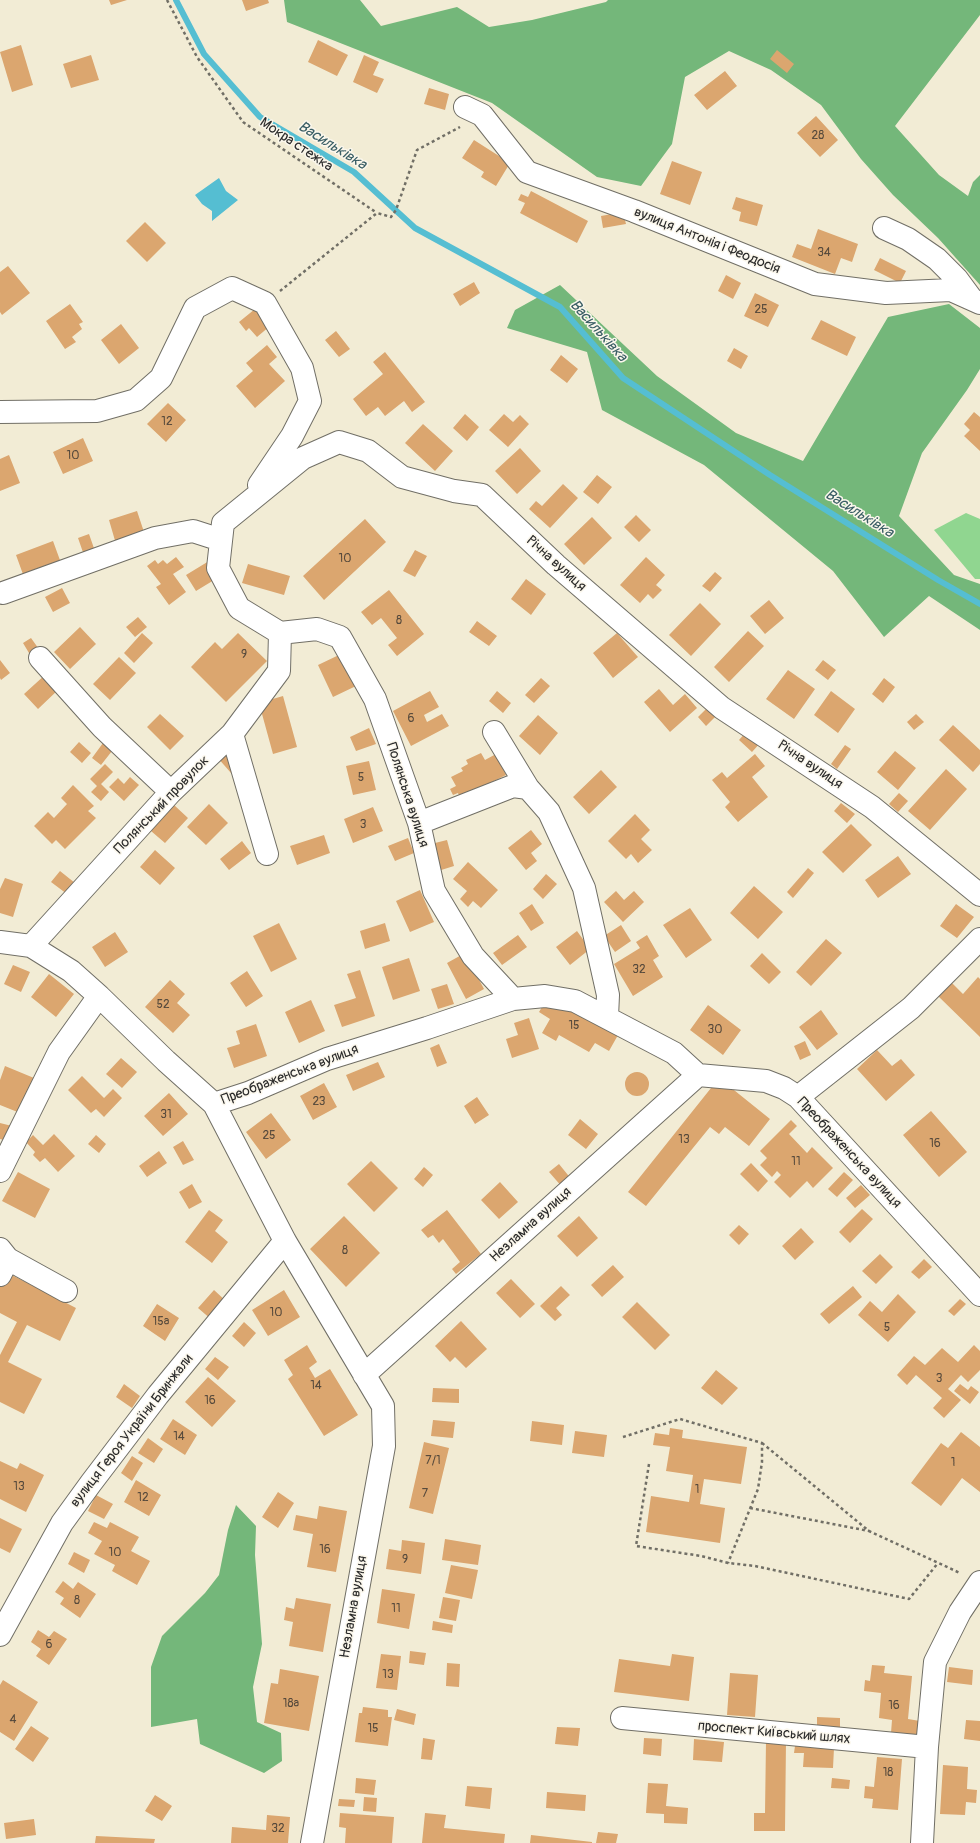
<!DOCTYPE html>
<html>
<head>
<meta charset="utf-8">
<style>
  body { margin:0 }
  canvas { display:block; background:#f2ecd5 }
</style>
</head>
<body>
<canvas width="980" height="1843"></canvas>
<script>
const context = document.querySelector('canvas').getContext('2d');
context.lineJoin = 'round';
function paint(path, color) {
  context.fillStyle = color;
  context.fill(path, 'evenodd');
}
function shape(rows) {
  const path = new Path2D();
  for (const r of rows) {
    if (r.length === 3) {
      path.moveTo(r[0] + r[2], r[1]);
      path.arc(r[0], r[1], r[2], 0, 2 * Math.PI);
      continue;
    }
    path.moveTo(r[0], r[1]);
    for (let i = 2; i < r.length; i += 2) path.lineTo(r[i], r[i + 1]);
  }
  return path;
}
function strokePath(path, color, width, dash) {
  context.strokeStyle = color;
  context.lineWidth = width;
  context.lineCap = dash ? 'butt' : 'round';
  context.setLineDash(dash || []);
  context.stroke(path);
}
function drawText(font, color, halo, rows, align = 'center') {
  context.font = font + ' Pangolin,sans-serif';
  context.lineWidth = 3;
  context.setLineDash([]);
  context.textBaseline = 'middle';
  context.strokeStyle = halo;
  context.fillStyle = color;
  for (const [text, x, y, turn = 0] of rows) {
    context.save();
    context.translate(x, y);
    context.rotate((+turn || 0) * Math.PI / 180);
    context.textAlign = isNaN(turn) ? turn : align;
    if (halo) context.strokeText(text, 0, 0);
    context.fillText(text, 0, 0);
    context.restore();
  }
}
paint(shape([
  [966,513,980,519,980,579,975,579,934,530]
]), '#90d690');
paint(shape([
  [284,0,360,0,381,26,457,7,489,27,532,20,606,2,608,0,980,0,980,15,895,126,939,175,968,196,973,182,980,175,980,285,938,238,893,195,861,159,821,105,771,70,729,51,685,77,672,144,641,186,597,177,492,103,287,22],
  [560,285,657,376,736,433,803,461,888,317,949,304,980,328,980,369,967,390,922,453,899,516,954,575,980,584,980,630,929,596,884,637,833,571,704,465,602,410,587,352,507,328,515,310],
  [236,1505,256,1526,255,1555,262,1644,253,1687,257,1722,281,1733,282,1761,264,1773,200,1744,197,1719,151,1727,151,1667,162,1636,205,1593,219,1575,228,1530]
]), '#74b77a');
paint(shape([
  [219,178,226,191,238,200,212,221,212,211,202,204,195,195]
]), '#55bed2');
strokePath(shape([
  [176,0,204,54,260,117,354,172,415,228,560,307,623,378,770,475,938,580,980,604]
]), '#55bed2', 6);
paint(shape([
  [109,0,127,0,111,5],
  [242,0,268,0,269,3,246,11],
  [318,40,348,55,337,76,308,62],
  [21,45,33,85,12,92,0,52],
  [777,50,794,64,787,73,770,59],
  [91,55,99,80,71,88,63,64],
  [364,55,379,62,373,75,384,79,377,93,353,82],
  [725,71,737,86,707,110,694,95],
  [429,88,449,94,445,110,424,104],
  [816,116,838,140,820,157,797,133],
  [474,140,510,163,496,186,481,177,484,172,462,158],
  [672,161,702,172,690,205,660,194],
  [531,191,588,221,577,243,520,213,525,203,518,200,521,194,528,197],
  [736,197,763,205,757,226,739,221,741,212,732,209],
  [623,212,626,224,603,228,601,216],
  [145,222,166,243,147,262,126,241],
  [818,229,858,244,852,262,841,258,835,274,792,257,797,244,811,249],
  [880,258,906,271,900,283,874,270],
  [8,266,30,293,2,315,0,312,0,272],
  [726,275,741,283,733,299,718,291],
  [474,282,480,293,460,306,453,294],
  [755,293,779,305,768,327,744,316],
  [70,304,83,322,79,324,82,329,72,337,76,342,65,349,46,321],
  [255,309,270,326,257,337,249,328,246,331,239,322],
  [821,320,856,337,847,356,811,339],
  [121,324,139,348,119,364,101,340],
  [336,331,350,349,339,357,325,340],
  [267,345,277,357,269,364,285,381,255,408,236,386,253,371,246,363],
  [734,348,748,356,741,369,727,361],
  [385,352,425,402,412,412,404,401,385,416,378,407,366,416,353,399,383,374,373,362],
  [561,355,578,369,567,383,550,370],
  [168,403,186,420,166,442,147,424],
  [974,412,980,417,980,451,964,436,970,430,964,424],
  [465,414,479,427,467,441,453,428],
  [504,414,513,422,520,415,529,424,508,447,489,430],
  [423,424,453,451,435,471,405,443],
  [83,438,93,461,63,474,53,452],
  [520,448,541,471,517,494,495,471],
  [9,455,20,483,0,491,0,459],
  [597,475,612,487,598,504,583,492],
  [563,484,578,498,550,528,529,509,536,501,542,506],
  [137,511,145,535,116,544,109,520],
  [636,515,651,530,639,542,624,527],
  [592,517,612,538,584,565,564,544],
  [365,519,386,542,324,600,303,576],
  [89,534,96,554,85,558,78,538],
  [53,541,61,563,24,577,16,555],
  [415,550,427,556,415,577,403,571],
  [176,557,184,567,173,574,186,592,169,605,156,587,161,584,147,566,155,560,158,564,163,560,167,564],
  [646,557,665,575,656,585,662,590,653,599,648,594,640,603,620,585],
  [209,561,219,577,196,591,186,575],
  [248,564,290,576,284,595,242,583],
  [715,572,722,578,710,592,702,586],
  [526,579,546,594,531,615,511,599],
  [62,588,70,603,53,612,45,597],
  [389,590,424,634,397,656,388,645,397,638,381,618,372,625,361,612],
  [769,600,784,618,765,634,750,616],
  [700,603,721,624,691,656,669,635],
  [138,617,147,627,135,637,126,627],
  [477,621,497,636,489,646,469,632],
  [80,627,96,644,70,669,54,652],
  [748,631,764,646,729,682,714,667],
  [142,633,153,643,134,663,124,653],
  [238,633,267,661,226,702,191,667,215,642,222,649],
  [617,633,638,657,613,678,593,653],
  [31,638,41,652,32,658,23,643],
  [341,654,356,686,333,697,318,665],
  [119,657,136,673,110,700,93,684],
  [0,660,10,673,1,680,0,678],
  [823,660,836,670,828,680,815,670],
  [788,670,815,689,794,719,766,699],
  [46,674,59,689,38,709,24,694],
  [541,678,550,686,534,703,525,695],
  [884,678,895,687,883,703,872,694],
  [659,689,673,705,685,694,697,708,670,732,644,702],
  [430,691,439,707,424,715,427,722,442,714,449,726,411,746,393,711],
  [497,691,511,703,503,713,489,701],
  [831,691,855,709,838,733,814,715],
  [283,696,297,747,273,754,259,703],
  [708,707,716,716,706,726,698,717],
  [160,714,184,736,170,750,147,727],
  [916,714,924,722,914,730,907,722],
  [538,715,558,733,540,755,519,736],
  [953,725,980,750,980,764,973,772,939,740],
  [369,728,376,744,356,751,350,737],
  [747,731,761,742,752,752,739,740],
  [79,742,91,753,82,763,70,752],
  [103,743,112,751,101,765,92,758],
  [845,745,851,749,837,769,831,764],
  [222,751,237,768,231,773,217,757],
  [895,751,916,768,898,790,877,772],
  [481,753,485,760,496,754,506,775,460,798,458,793,453,795,450,789,456,786,451,777,463,771,461,768,468,764,466,760],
  [755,754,765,766,752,777,768,797,738,822,725,807,730,802,712,780,722,772,727,778],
  [369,761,376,790,353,795,346,766],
  [105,764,113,772,101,784,109,792,101,801,91,792,97,786,90,779],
  [946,769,967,789,930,830,908,811],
  [601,770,617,787,589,814,573,797],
  [130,777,139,785,124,801,109,787,118,778,124,784],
  [73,785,94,806,88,811,96,818,65,849,56,840,52,844,34,826,48,812,54,818,67,804,61,798],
  [899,793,908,801,898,812,889,804],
  [841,803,855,814,847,823,834,811],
  [209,804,228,823,206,845,187,827],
  [174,805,188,818,165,843,151,831],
  [373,807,383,831,353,843,344,819],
  [635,814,650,830,641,839,652,850,638,863,631,854,626,859,608,841],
  [851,824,872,845,843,873,822,852],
  [531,830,542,844,531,853,537,861,526,870,508,848],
  [324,835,330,853,297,865,290,846],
  [408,838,414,853,395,861,388,846],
  [447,840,454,866,438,871,431,844],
  [242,841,251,853,229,870,220,859],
  [155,850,175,868,160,885,140,867],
  [898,856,911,874,878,898,865,880],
  [468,862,498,890,481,908,473,901,468,907,460,899,467,891,453,879],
  [808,868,814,873,793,898,787,892],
  [60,871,75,883,67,894,51,882],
  [546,874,557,884,543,899,533,889],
  [5,878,23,884,13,917,0,913,0,889],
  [754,886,783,912,758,939,730,913],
  [420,890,434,922,410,932,396,901],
  [616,891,624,900,634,891,644,902,623,922,604,902],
  [532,904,544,923,531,931,519,913],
  [956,904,974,917,957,938,940,926],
  [690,908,712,940,686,958,663,925],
  [279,923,297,959,271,972,253,936],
  [385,923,390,941,365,949,360,931],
  [621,925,631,941,615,952,604,936],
  [577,931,590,949,570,965,556,947],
  [115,932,128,952,105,967,92,947],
  [518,935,527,947,502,965,493,953],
  [647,935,659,956,653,960,663,977,633,996,614,964,640,948,636,942],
  [826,939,842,953,811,986,796,972],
  [465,953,484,989,466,999,447,963],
  [762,953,781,972,769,984,750,966],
  [409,958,420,991,393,1000,382,967],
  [13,965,30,972,21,992,4,984],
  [360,970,375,1016,342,1027,334,1005,356,998,347,974],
  [247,971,263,996,246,1007,230,983],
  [49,974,74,994,56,1017,31,997],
  [978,977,980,979,980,1037,937,995,951,982,963,994],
  [170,980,185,994,177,1003,190,1015,173,1033,145,1007],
  [447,984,454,1004,438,1009,431,989],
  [311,1000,325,1031,299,1043,285,1012],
  [545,1002,564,1003,618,1035,609,1051,595,1043,589,1052,559,1035,556,1041,542,1033,550,1019,539,1012],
  [708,1005,741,1030,723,1055,690,1030],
  [821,1010,838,1034,817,1050,799,1027],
  [529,1018,539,1049,512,1058,506,1039,518,1035,514,1023],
  [256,1024,267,1056,234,1068,227,1048,240,1044,236,1031],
  [805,1041,811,1055,800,1060,794,1046],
  [439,1044,447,1063,437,1067,430,1048],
  [877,1050,892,1066,901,1059,915,1075,886,1101,857,1069],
  [121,1058,137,1072,122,1088,106,1074],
  [378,1062,385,1077,353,1091,346,1075],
  [5,1066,34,1078,20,1113,0,1105,0,1080],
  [637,1084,12],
  [82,1076,104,1098,113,1089,122,1098,104,1117,96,1109,91,1113,68,1090],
  [719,1078,770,1119,749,1146,725,1127,719,1134,710,1127,646,1206,628,1192],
  [324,1083,337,1107,313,1120,300,1096],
  [169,1093,188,1114,163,1136,144,1116],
  [477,1097,489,1115,475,1124,464,1106],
  [931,1111,967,1152,939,1177,903,1135],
  [271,1113,291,1140,266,1159,246,1132],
  [580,1119,598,1134,586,1149,568,1135],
  [791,1120,797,1126,789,1134,807,1153,812,1147,833,1168,813,1188,807,1181,790,1198,774,1182,781,1175,777,1171,772,1177,760,1165,767,1158,760,1151],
  [0,1123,16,1127,12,1142,0,1139],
  [54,1134,75,1156,58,1172,45,1158,40,1162,33,1155,35,1152,26,1142,33,1135,43,1145],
  [96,1135,106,1144,99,1153,88,1144],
  [183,1141,194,1160,183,1165,173,1147],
  [159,1151,167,1163,147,1177,139,1166],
  [371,1161,398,1188,374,1212,347,1184],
  [751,1163,768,1181,758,1192,740,1174],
  [559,1164,572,1180,563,1188,549,1172],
  [424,1167,433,1175,423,1187,414,1179],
  [18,1172,50,1189,35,1218,2,1201],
  [844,1172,853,1180,837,1197,828,1189],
  [500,1182,518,1202,499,1219,481,1200],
  [192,1184,202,1202,189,1209,179,1192],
  [861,1185,870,1195,855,1208,846,1198],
  [862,1209,873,1219,850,1243,839,1232],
  [209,1210,223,1220,215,1231,228,1242,212,1263,185,1242],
  [447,1210,481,1254,456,1274,452,1269,460,1262,443,1239,439,1243,433,1235,428,1238,421,1230],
  [344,1216,380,1253,346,1287,310,1249],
  [579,1216,598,1238,577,1257,557,1236],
  [739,1225,749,1234,739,1245,729,1235],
  [801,1228,814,1242,795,1260,782,1246],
  [880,1254,893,1267,876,1284,862,1271],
  [924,1259,932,1267,919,1279,911,1272],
  [613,1265,624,1277,602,1297,591,1285],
  [6,1272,76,1308,60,1341,27,1325,8,1362,42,1379,24,1414,0,1402,0,1355,17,1322,0,1313,0,1285],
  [511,1279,535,1304,520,1318,496,1293],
  [561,1286,570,1295,556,1308,562,1315,555,1321,540,1306],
  [853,1286,862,1297,829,1324,820,1314],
  [214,1290,227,1302,212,1320,198,1308],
  [284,1290,300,1317,268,1336,252,1310],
  [898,1294,916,1312,888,1342,858,1315,870,1301,882,1312],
  [960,1299,966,1304,954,1316,948,1311],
  [637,1302,670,1335,655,1350,622,1317],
  [157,1304,179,1318,165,1341,143,1326],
  [461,1321,487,1349,466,1368,455,1357,450,1362,435,1346],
  [244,1322,256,1333,244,1347,232,1336],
  [307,1345,317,1362,309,1368,315,1378,330,1369,358,1415,324,1436,288,1379,293,1375,284,1360],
  [974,1345,980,1351,980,1370,968,1382,961,1375,948,1389,961,1400,944,1418,933,1408,942,1398,916,1375,907,1385,897,1375,914,1356,925,1365,942,1348,958,1362],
  [215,1357,229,1367,218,1380,205,1369],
  [716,1370,738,1388,722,1405,701,1388],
  [208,1377,236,1401,212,1427,185,1402],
  [124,1384,140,1396,132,1408,116,1397],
  [960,1384,968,1390,971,1386,979,1392,970,1404,954,1391],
  [433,1388,459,1389,459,1403,432,1402],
  [173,1419,197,1435,185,1455,160,1439],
  [433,1420,455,1422,453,1438,431,1436],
  [532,1421,564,1425,562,1445,530,1441],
  [670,1428,683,1430,682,1438,747,1447,741,1484,704,1479,700,1504,725,1508,720,1543,646,1532,651,1496,689,1502,693,1475,666,1471,670,1447,653,1445,655,1433,669,1435],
  [575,1431,607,1435,604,1457,572,1453],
  [961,1432,980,1447,980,1492,962,1478,941,1506,911,1483,941,1443,948,1448],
  [148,1438,163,1449,154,1463,138,1453],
  [424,1442,449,1448,433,1514,409,1508],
  [132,1456,143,1463,132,1481,121,1473],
  [0,1461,17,1469,20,1463,44,1475,26,1512,0,1499],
  [136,1480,161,1495,149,1516,124,1502],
  [278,1492,294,1503,278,1528,262,1517],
  [96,1495,113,1504,104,1519,88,1511],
  [319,1506,347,1511,336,1572,307,1567,313,1534,293,1530,296,1515,317,1519],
  [0,1518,22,1529,10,1553,0,1548],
  [94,1522,107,1528,110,1522,139,1537,131,1551,150,1561,137,1585,112,1571,115,1565,94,1554,102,1541,88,1533],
  [445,1539,481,1545,478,1565,442,1560],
  [402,1540,425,1543,421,1574,386,1569,389,1549,401,1551],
  [74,1552,90,1560,84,1573,68,1564],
  [451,1565,478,1570,472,1599,445,1593],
  [63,1581,73,1589,78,1582,96,1594,80,1618,60,1604,64,1598,55,1592],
  [382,1589,415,1594,409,1629,377,1623],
  [443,1597,460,1600,456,1621,439,1618],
  [296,1598,331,1604,323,1652,289,1646,293,1622,284,1620,286,1607,294,1609],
  [433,1621,453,1625,452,1633,432,1630],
  [38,1630,49,1637,54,1631,67,1639,49,1665,36,1656,41,1649,31,1642],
  [410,1651,426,1653,424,1665,409,1663],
  [381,1654,401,1656,397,1690,376,1688],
  [672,1654,694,1657,689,1701,614,1692,619,1659,670,1666],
  [447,1663,460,1664,459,1687,446,1686],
  [872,1665,885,1666,884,1673,912,1676,908,1719,920,1721,918,1736,891,1733,892,1720,879,1718,881,1693,864,1691,865,1680,870,1681],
  [949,1667,973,1670,972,1685,947,1682],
  [280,1669,319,1676,309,1731,264,1723,271,1683,278,1684],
  [730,1673,758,1675,755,1717,727,1715],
  [3,1680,38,1702,14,1741,0,1732,0,1685],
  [363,1707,388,1710,388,1717,392,1717,388,1746,355,1742,359,1713,362,1713],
  [397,1709,416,1714,414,1725,394,1720],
  [817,1717,840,1718,840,1728,817,1727],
  [966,1720,980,1721,980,1741,964,1739],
  [31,1726,49,1738,33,1762,15,1749],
  [557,1727,580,1728,578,1746,555,1744],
  [423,1738,435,1740,432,1760,421,1759],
  [644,1738,662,1739,661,1756,643,1754],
  [694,1739,724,1742,722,1762,693,1760],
  [766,1741,786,1741,785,1831,754,1831,754,1813,765,1813],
  [795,1746,834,1748,833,1768,803,1767,804,1753,794,1753],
  [877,1757,902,1759,898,1810,872,1808,873,1799,864,1798,865,1786,874,1787],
  [943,1765,968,1767,967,1789,977,1790,976,1803,966,1802,965,1815,940,1814],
  [356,1778,376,1780,374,1795,355,1793],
  [832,1778,850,1780,849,1789,831,1788],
  [648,1783,668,1784,666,1806,688,1808,687,1824,664,1823,664,1814,646,1813],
  [467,1786,492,1788,490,1809,465,1806],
  [547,1792,586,1795,585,1811,546,1808],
  [155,1795,172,1806,162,1821,145,1811],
  [364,1797,377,1798,376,1812,363,1811],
  [339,1799,355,1800,354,1807,338,1806],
  [340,1813,394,1817,392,1843,345,1843,346,1828,339,1827],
  [425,1813,446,1815,444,1828,505,1834,504,1843,422,1843],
  [267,1815,290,1817,288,1843,231,1843,232,1827,266,1830],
  [34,1819,36,1835,6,1839,4,1823],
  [598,1832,618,1834,616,1843,596,1843],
  [531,1835,592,1842,592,1843,530,1843],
  [96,1836,155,1839,154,1843,95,1843]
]), '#dba66f');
const minor = shape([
  [465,107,482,115,527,172,634,211,815,284,886,293,951,290,980,303],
  [884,228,908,239,937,259,957,279,971,298],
  [0,412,97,411,136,400,161,378,195,308,232,288,265,303,302,368,310,401,292,436,259,485],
  [3,593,155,538,193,531,221,540],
  [280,633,239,608,218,568,223,523,303,458,339,442,368,451,402,477,454,491,482,495,556,565,722,708,872,807,980,895],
  [280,633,317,629,340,637,375,699,419,823,434,891,473,956,513,999],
  [40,658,102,727,171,792],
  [494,732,528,788],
  [232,734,267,854],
  [419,823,513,786,528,788,549,812,584,888,608,995,607,1017],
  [0,942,31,946,71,971,99,996,166,1061,214,1104,248,1093,327,1059,427,1028,513,999,545,996,575,1001,674,1053,698,1075,766,1081,784,1088,798,1097,980,1295],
  [31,946,171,792,232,734,279,671,280,633],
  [798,1097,911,1008,980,939],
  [214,1104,285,1241,383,1406,384,1446,312,1843],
  [0,1171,59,1052,99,996],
  [0,1249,8,1259,66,1291],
  [0,1275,8,1259],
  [364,1375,698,1075],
  [0,1635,62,1523,91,1483,158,1395,285,1241],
  [622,1718,927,1747],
  [922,1843,927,1747,935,1662,960,1612,980,1582]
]);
strokePath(minor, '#716f66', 24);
strokePath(shape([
  [167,0,197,57,243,122,377,213],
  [280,291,377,213,391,217,396,210,417,150,460,127],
  [623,1437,680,1419,762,1443,762,1462,758,1489,728,1563],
  [762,1443,869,1531,960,1573],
  [649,1464,636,1546,701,1556,728,1563,755,1566,909,1599,938,1563],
  [750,1508,869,1531]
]), '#716f66', 2.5, [3, 3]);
strokePath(minor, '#fff', 22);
drawText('12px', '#574a3c', null, [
  ["28",818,136],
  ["34",824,253],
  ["25",761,310],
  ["12",167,422],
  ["10",73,456],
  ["10",345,559],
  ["8",399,621],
  ["9",244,655],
  ["6",411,719],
  ["5",361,778],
  ["3",363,825],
  ["32",639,970],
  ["52",163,1005],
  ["15",574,1026],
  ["30",715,1030],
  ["23",319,1102],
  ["31",166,1115],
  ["25",269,1136],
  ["13",684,1140],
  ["16",935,1144],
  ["11",796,1162],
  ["8",345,1251],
  ["10",276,1313],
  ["15а",161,1322],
  ["5",887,1328],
  ["3",939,1379],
  ["14",316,1386],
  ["16",210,1401],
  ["14",179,1437],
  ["7/1",433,1461],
  ["1",953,1463],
  ["13",19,1487],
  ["1",697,1490],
  ["7",425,1494],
  ["12",143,1498],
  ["16",325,1550],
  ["10",115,1553],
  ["9",405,1560],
  ["8",77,1601],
  ["11",396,1609],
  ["6",49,1645],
  ["13",388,1675],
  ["18а",291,1704],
  ["16",894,1706],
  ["4",13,1720],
  ["15",373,1729],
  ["18",888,1773],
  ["32",278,1829]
]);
drawText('14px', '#2b2b2b', '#fbf7ec', [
  ["Мокра стежка",296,145,34],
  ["вулиця Антонія і Феодосія",707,241,22],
  ["Річна вулиця",556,564,42],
  ["Річна вулиця",810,765,34],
  ["Полянська вулиця",407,795,72],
  ["Полянський провулок",162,805,-46],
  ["Преображенська вулиця",290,1075,-21],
  ["Преображенська вулиця",849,1153,47],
  ["Незламна вулиця",531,1225,-42],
  ["вулиця Героя України Бринжали",132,1431,-52],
  ["Незламна вулиця",354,1607,-80],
  ["проспект Київський шлях",774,1733,5]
]);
drawText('italic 15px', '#3a5e65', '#fbf7ec', [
  ["Васильківка",332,146,32],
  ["Васильківка",598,331,48],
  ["Васильківка",859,514,32]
]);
</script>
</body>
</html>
